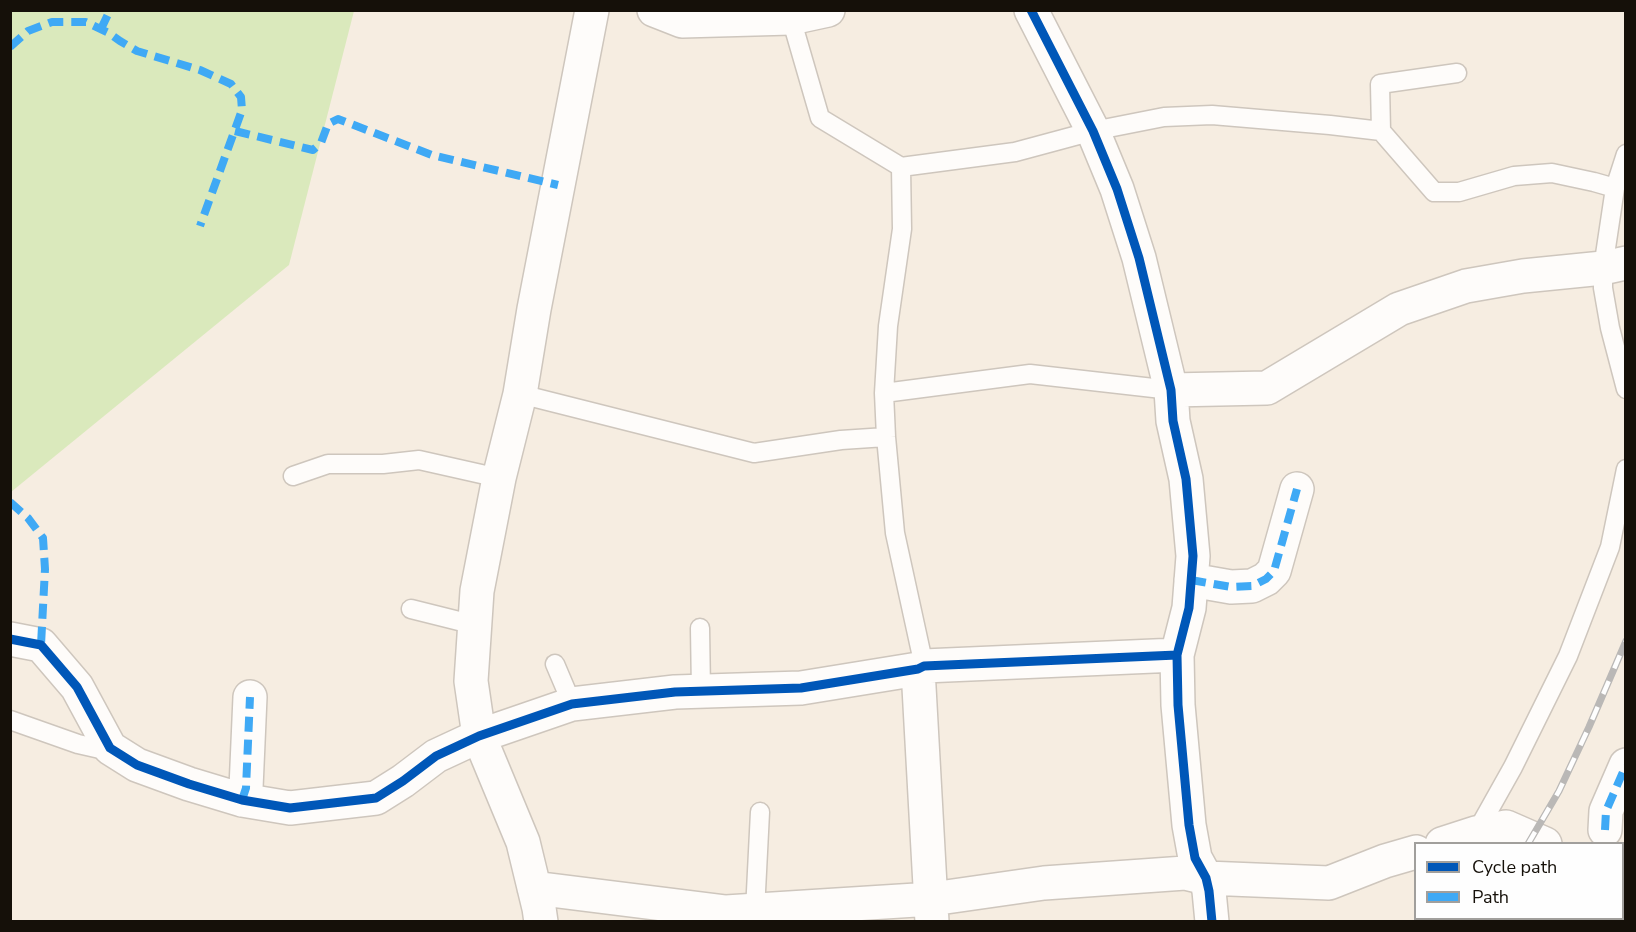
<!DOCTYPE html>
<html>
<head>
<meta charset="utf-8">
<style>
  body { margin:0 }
  #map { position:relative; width:1636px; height:932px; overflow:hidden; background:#f6ede1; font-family:"Nunito Sans",sans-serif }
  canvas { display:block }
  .frame { position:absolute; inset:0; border:12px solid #151009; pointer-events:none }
  .legend { position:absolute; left:1414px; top:842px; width:210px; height:78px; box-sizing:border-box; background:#fefefe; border:2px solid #a19f9c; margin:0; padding:8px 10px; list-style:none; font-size:18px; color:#151009 }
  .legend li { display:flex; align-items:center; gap:12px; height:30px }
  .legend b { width:30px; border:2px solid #a19f9c }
</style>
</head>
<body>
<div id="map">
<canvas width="1636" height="932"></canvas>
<div class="frame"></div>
<ul class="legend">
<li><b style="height:8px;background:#0057b8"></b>Cycle path</li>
<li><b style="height:8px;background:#3fa9f5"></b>Path</li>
</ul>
</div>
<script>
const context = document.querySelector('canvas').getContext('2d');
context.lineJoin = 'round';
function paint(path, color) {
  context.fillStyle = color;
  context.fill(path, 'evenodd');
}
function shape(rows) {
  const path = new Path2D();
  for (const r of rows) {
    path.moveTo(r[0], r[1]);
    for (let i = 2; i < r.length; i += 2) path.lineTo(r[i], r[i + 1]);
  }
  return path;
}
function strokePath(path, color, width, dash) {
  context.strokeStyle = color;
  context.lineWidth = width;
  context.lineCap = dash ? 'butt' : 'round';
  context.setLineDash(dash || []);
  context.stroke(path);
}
paint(shape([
  [11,10,354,11,289,265,11,492]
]), '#dae9bc');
const lane = shape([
  [791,18,820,118,901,167,1015,152,1093,131,1164,117,1212,115,1330,125,1381,131,1380,84,1457,73],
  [1381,131,1434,192,1459,192,1514,176,1552,173,1594,182,1615,188],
  [1626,154,1615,188,1603,268,1603,288,1610,328,1626,389],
  [901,167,902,229,888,326,884,393,886,437,895,533,924,666],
  [884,393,1030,374,1171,390],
  [520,394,754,453,841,440,886,437],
  [293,476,328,464,383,464,419,460,499,478],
  [411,609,475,625],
  [700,628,701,691],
  [555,664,572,704],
  [10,720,78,744,100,749,110,748],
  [1476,833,1513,767,1568,656,1610,547,1626,469],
  [755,911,760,812]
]);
const street = shape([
  [654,10,682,21,791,18,828,10],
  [1031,10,1093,131,1117,189,1139,258,1171,390,1173,421,1186,479,1193,556,1189,608,1177,655,1178,705,1189,825,1195,858,1206,878,1209,891,1212,922],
  [1171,390,1267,388,1399,309,1466,286,1523,276,1603,268,1626,263],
  [1191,580,1231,587,1252,586,1266,579,1274,571,1297,489],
  [10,639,41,645,77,687,110,748,137,765,189,784,242,800,290,808,376,798,403,781,436,756,479,736,572,704,675,692,801,688,918,669,924,666,1177,655],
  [918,669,932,922],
  [242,800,246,788,250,697],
  [1605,830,1606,811,1626,765],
  [1442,844,1476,833,1506,827,1545,844],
  [534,888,726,912,932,899,1044,883,1185,873,1206,878,1329,883,1385,861,1416,852],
  [1571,918,1571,922],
  [541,922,539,908,523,842,479,736,471,681,477,591,499,478,520,394,534,309,592,10]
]);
strokePath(lane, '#cec6bd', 21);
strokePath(street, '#cec6bd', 36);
strokePath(lane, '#fefcfa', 18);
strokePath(street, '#fefcfa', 33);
const rail = shape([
  [1528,844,1559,791,1589,727,1626,641],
  [1484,922,1485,918]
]);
strokePath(rail, '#bab8b6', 7);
strokePath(rail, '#fefefe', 4.5, [14]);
strokePath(shape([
  [101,29,110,10],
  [10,47,28,31,52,22,86,22,109,33,120,41,137,51,200,70,231,84,241,97,242,110,200,226],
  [235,131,313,150,321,143,328,124,338,119,432,155,558,185],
  [10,502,28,518,43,538,45,569,41,645],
  [1191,580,1231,587,1252,586,1266,579,1274,571,1297,489],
  [242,800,246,788,250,697],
  [1605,830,1606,811,1626,765]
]), '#3fa9f5', 8, [15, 8]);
strokePath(shape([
  [1031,10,1093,131,1117,189,1139,258,1171,390,1173,421,1186,479,1193,556,1189,608,1177,655,1178,705,1189,825,1195,858,1206,878,1209,891,1212,922],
  [10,639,41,645,77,687,110,748,137,765,189,784,242,800,290,808,376,798,403,781,436,756,479,736,572,704,675,692,801,688,918,669,924,666,1177,655]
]), '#0057b8', 9);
</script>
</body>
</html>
